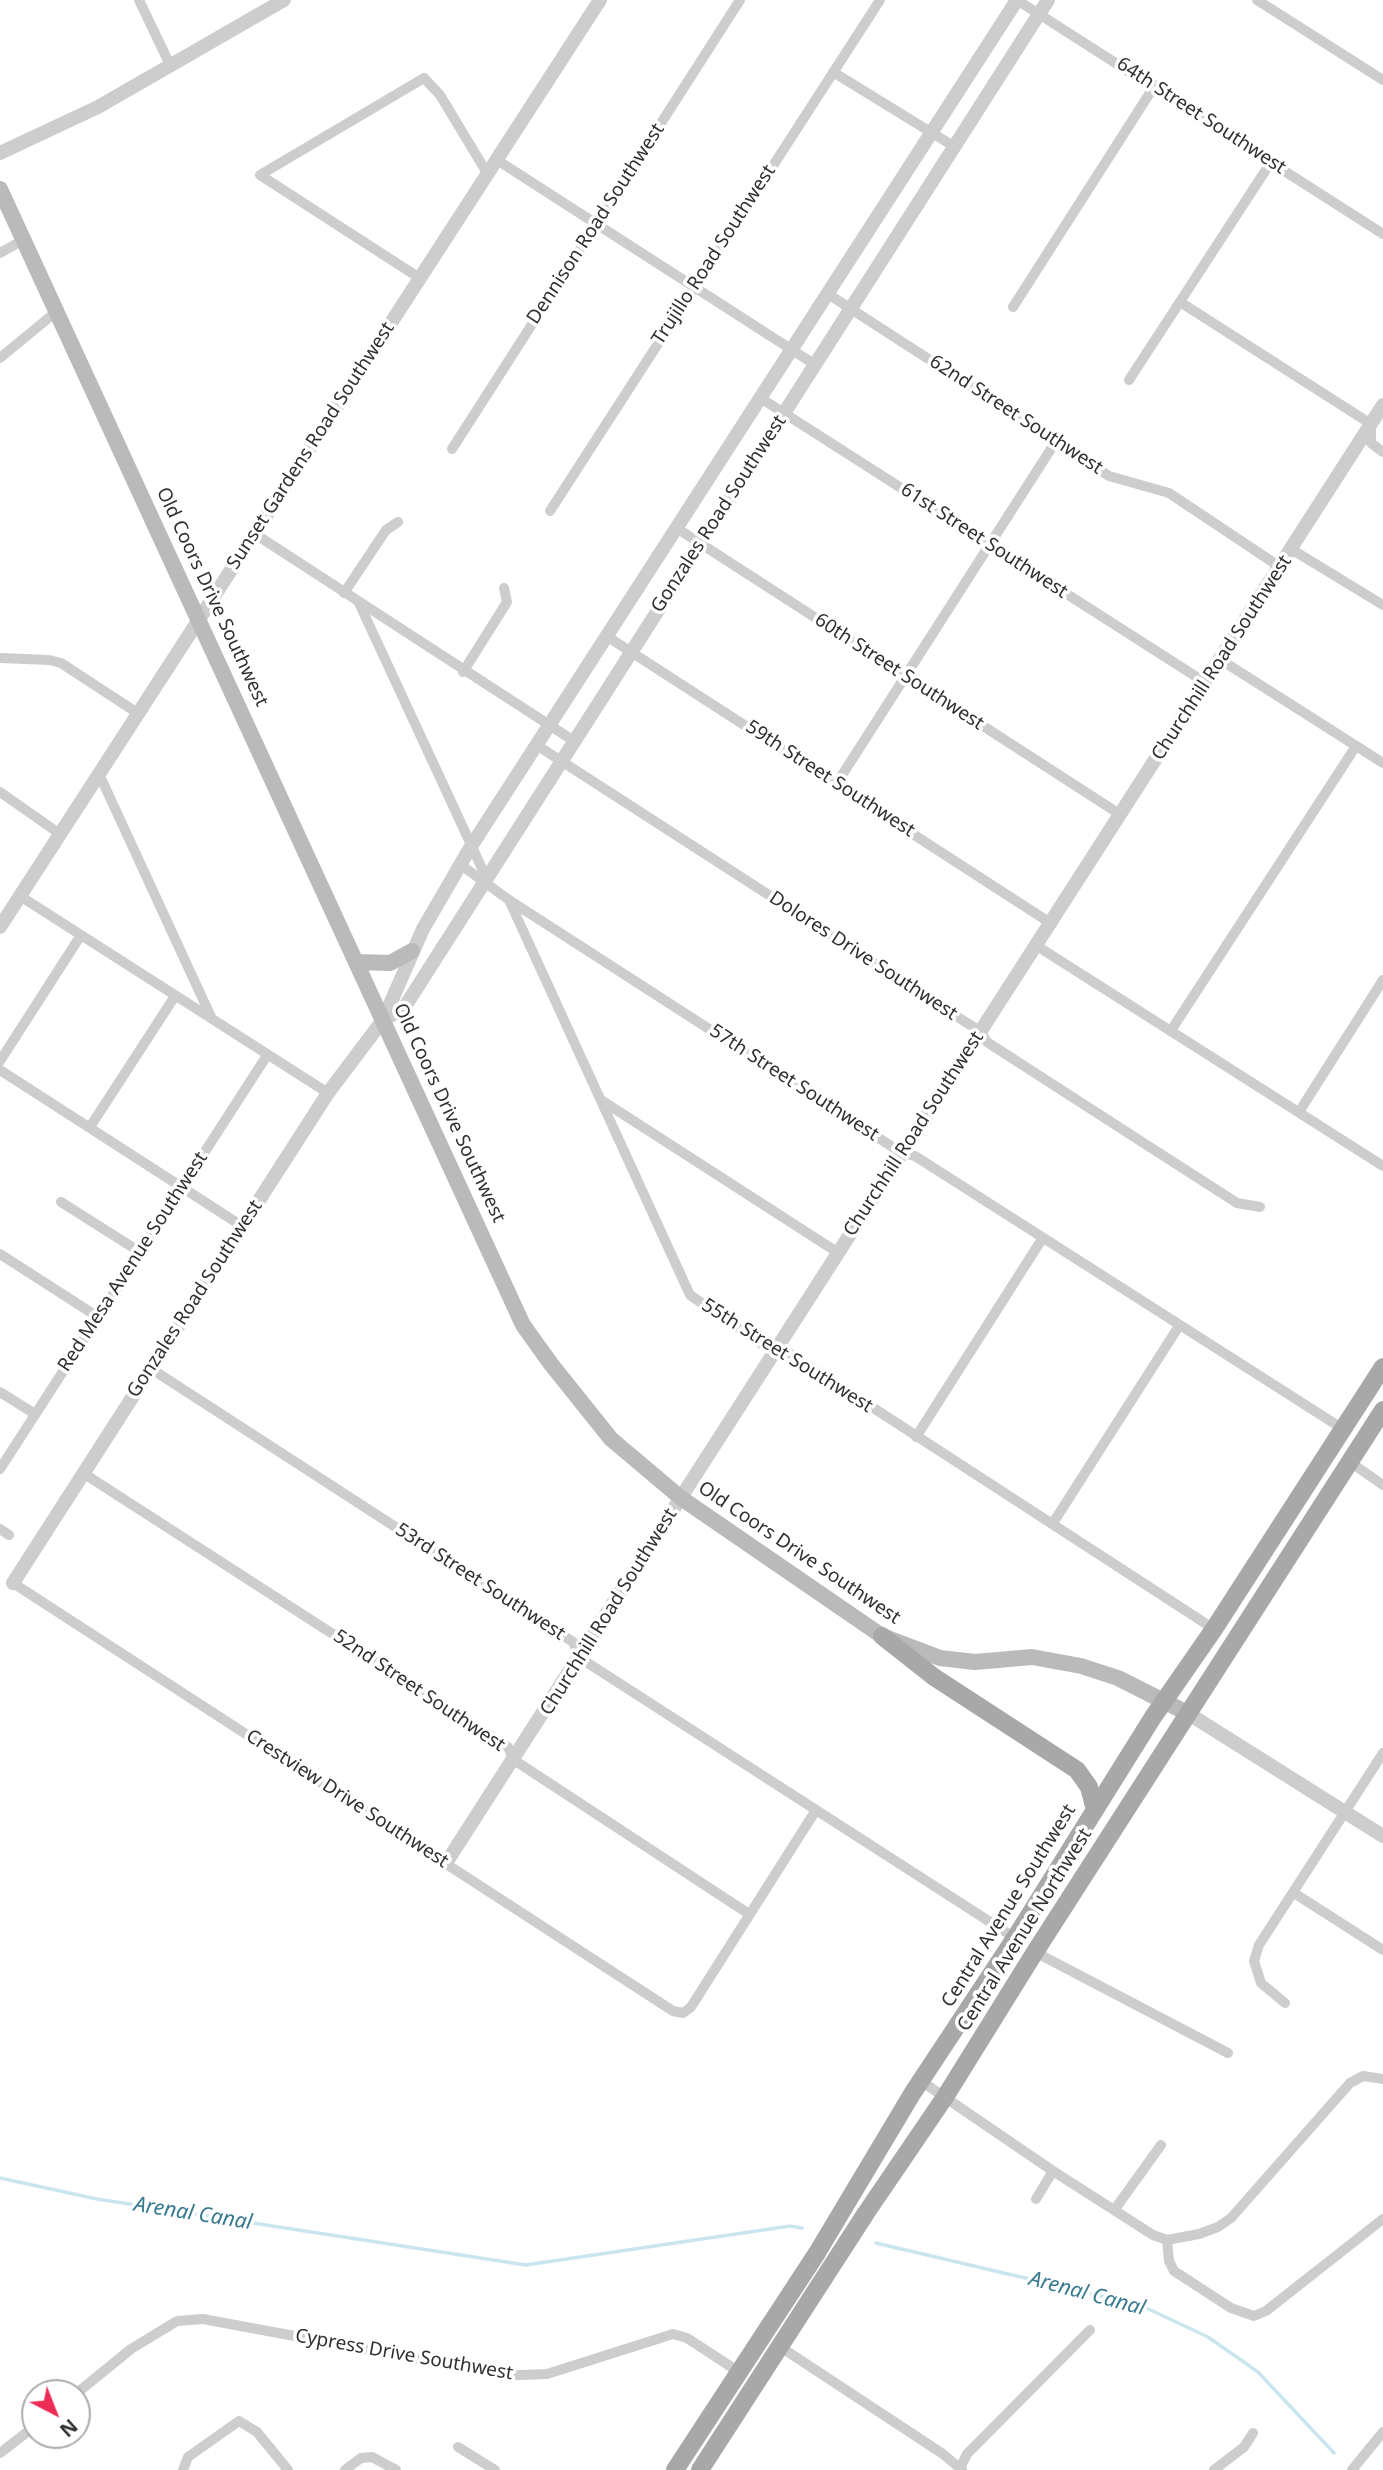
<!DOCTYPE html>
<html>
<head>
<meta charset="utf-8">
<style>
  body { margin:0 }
  #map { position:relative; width:1383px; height:2470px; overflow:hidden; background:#fff; font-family:"Noto Sans",sans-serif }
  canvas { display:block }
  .north { position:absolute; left:21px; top:2379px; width:70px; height:70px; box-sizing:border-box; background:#fff; border:2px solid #acacac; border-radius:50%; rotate:138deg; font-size:19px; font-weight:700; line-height:28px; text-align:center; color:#303030 }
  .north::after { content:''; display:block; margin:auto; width:24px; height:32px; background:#ed2c56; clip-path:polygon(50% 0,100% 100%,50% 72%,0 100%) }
</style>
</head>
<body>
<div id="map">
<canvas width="1383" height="2470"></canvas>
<div class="north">N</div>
</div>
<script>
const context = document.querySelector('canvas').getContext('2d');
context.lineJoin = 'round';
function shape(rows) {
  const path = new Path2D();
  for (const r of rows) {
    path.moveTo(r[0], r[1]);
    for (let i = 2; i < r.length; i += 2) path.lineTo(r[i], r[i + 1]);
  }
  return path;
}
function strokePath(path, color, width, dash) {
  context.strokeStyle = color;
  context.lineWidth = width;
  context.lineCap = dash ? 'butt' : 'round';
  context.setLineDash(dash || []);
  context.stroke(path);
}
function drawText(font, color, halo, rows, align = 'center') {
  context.font = font + ' "Noto Sans",sans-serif';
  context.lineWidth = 7;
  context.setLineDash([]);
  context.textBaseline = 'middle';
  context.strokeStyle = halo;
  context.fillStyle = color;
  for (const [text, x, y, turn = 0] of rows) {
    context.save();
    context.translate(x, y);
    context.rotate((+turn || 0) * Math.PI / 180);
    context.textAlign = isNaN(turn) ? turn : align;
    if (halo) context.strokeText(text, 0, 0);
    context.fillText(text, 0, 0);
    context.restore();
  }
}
strokePath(shape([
  [0,2178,97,2199,526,2265,790,2226,802,2228],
  [876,2243,1140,2305,1208,2337,1258,2372,1334,2453]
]), '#c9e5ee', 3.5);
strokePath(shape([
  [139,0,171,67],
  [1017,0,1383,234],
  [1257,0,1383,80],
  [833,72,955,147],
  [497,160,814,364],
  [0,253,23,240],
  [418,277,260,175,424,78,440,95,487,173],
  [828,294,1109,476,1169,493,1280,567],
  [1180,302,1371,424,1371,443,1383,452],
  [1013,307,1155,85],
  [0,358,57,311],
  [1129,380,1271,162],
  [762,399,1206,683],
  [452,449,740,0],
  [550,511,880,0],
  [678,529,1121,815],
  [255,534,574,741],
  [1291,549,1383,605],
  [344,593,386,530,398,522],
  [359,603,486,877],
  [608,637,1052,924],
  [0,658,49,660,61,663,139,714],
  [1221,660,1383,763],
  [463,672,507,602,504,588],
  [538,746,981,1032,987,1042,1142,1142,1237,1203,1260,1207],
  [100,776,212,1019],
  [837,783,1056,441],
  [0,792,60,834],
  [461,865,509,900,692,1018,902,1153,915,1156,1343,1429],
  [20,896,328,1093],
  [509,900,690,1295,763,1345,778,1346,1214,1629],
  [1037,946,1383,1166],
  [1172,1029,1356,746],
  [0,1061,81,935],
  [0,1070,242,1226],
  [601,1100,837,1252],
  [1299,1112,1383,980],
  [90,1127,175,996],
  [61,1202,140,1252],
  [0,1254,98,1317],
  [150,1368,573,1642,580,1658,1015,1938],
  [0,1392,35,1414],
  [916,1437,1042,1239],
  [1350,1462,1383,1485],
  [0,1469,266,1057],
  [83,1473,508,1747,514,1760,749,1914],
  [1053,1523,1179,1326],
  [0,1529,9,1535],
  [13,1583,673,2011,683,2013,691,2007,816,1810],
  [1294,1893,1383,1950],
  [1035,1952,1228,2053],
  [1285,2003,1261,1983,1254,1961,1259,1945,1383,1753],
  [921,2081,1053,2171,1153,2235,1167,2240],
  [1036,2199,1053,2171],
  [1115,2209,1161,2145],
  [1167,2240,1169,2261,1174,2271,1231,2308,1254,2316,1266,2311,1383,2219],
  [1167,2240,1199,2234,1218,2227,1231,2218,1350,2083,1363,2076,1383,2079],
  [779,2346,943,2454,962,2470],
  [77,2393,131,2349,177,2321,203,2319,499,2374,520,2375,547,2374,673,2334,687,2338,739,2372],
  [458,2447,495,2470],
  [0,2453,35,2426],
  [183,2470,188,2457,239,2421,257,2432,288,2470],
  [345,2470,361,2458,372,2457,396,2470],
  [959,2470,967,2454,1090,2330],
  [1214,2470,1244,2447,1253,2433],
  [1352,2470,1383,2432]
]), '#cdcdcd', 10);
strokePath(shape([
  [0,153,98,107,284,0],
  [0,927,600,0],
  [383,1020,404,1008,1048,0],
  [13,1583,328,1093,383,1020,423,929,470,848,1017,0],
  [1189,1714,1383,1836],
  [446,1863,1383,405]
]), '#cdcdcd', 14);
strokePath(shape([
  [0,189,523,1325,551,1364,611,1439,681,1498,882,1636,940,1658,975,1662,1032,1657,1081,1666,1118,1678,1189,1714],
  [357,962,390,963,412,951]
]), '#bababa', 16);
strokePath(shape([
  [882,1636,934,1677,1077,1770,1089,1787,1095,1810],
  [675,2470,817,2253,912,2094,1015,1938,1153,1717,1214,1629,1383,1367],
  [700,2470,866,2213,945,2097,1035,1952,1383,1410]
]), '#a8a8a8', 18);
drawText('19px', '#303030', '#fff', [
  ["64th Street Southwest",1201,116,33],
  ["Dennison Road Southwest",596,224,-57],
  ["Trujillo Road Southwest",714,255,-57],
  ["62nd Street Southwest",1016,415,33],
  ["Sunset Gardens Road Southwest",311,446,-57],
  ["Gonzales Road Southwest",719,514,-57],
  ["61st Street Southwest",984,541,33],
  ["Old Coors Drive Southwest",212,597,65],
  ["Churchhill Road Southwest",1222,658,-57],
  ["60th Street Southwest",899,672,33],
  ["59th Street Southwest",830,779,33],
  ["Dolores Drive Southwest",863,956,33],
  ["57th Street Southwest",794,1083,33],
  ["Old Coors Drive Southwest",449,1113,65],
  ["Churchhill Road Southwest",914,1134,-57],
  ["Red Mesa Avenue Southwest",133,1262,-57],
  ["Gonzales Road Southwest",195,1299,-57],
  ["55th Street Southwest",787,1356,32],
  ["Old Coors Drive Southwest",799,1553,34],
  ["53rd Street Southwest",480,1582,33],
  ["Churchhill Road Southwest",609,1612,-58],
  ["52nd Street Southwest",419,1691,34],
  ["Crestview Drive Southwest",347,1799,33],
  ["Central Avenue Southwest",1009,1906,-58],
  ["Central Avenue Northwest",1025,1930,-58],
  ["Cypress Drive Southwest",404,2355,10]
]);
drawText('italic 21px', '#387a8f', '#fff', [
  ["Arenal Canal",193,2214,9],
  ["Arenal Canal",1087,2294,15]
]);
</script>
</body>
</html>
